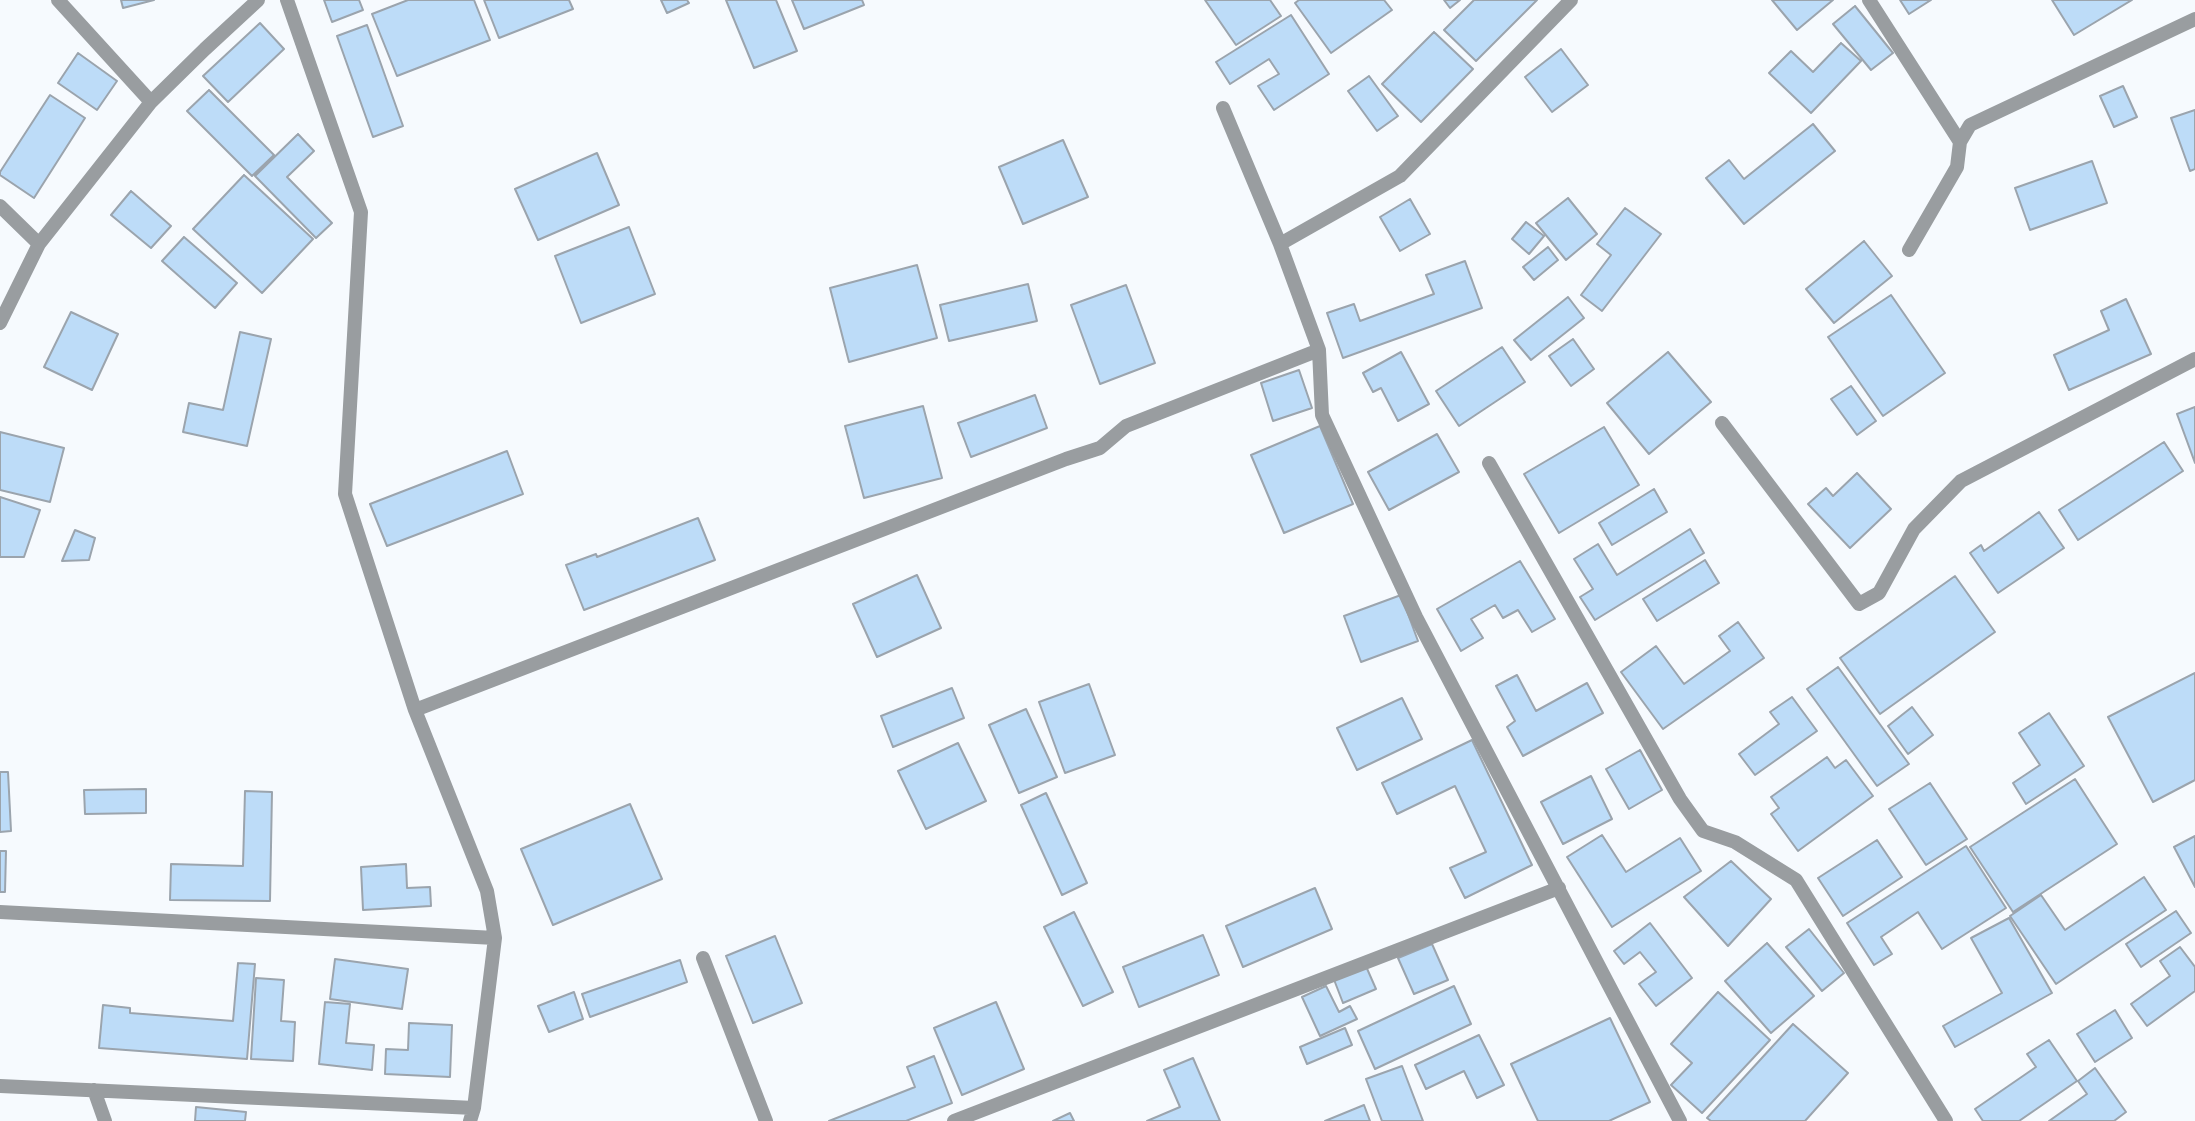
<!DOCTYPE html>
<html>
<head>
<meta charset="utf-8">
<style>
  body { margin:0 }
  canvas { display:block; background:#f6fafe }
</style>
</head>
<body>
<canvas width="2195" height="1121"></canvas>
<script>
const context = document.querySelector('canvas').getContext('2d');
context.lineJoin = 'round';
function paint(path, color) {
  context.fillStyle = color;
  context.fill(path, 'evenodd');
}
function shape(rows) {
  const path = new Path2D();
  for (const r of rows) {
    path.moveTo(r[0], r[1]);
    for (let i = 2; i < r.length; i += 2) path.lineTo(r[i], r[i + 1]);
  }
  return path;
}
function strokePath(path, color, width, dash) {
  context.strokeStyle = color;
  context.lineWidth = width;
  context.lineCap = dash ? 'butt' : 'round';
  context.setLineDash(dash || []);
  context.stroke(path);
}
const building = shape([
  [121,0,154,0,123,8,121,0],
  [324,0,359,0,363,10,332,22,324,0],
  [408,0,474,0,490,40,397,76,372,14,408,0],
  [484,0,569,0,573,9,499,38,484,0],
  [661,0,687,0,689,3,667,13,661,0],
  [726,0,776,0,797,51,754,68,726,0],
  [792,0,862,0,864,5,804,29,792,0],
  [1205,0,1270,0,1281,16,1236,45,1205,0],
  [1299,0,1384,0,1392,10,1331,53,1295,3,1299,0],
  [1444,0,1460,0,1450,8,1444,0],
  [1474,0,1537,0,1476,61,1444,30,1474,0],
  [1772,0,1833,0,1797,30,1772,0],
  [1900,0,1931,0,1909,14,1900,0],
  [2052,0,2132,0,2074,35,2052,0],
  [1855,6,1893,53,1871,70,1833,24,1855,6],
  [1291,15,1329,74,1274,110,1258,86,1279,74,1269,59,1230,84,1216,62,1291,15],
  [260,23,284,49,228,102,203,76,260,23],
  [367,25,403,126,373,137,337,36,367,25],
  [1434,32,1473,69,1421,122,1382,84,1434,32],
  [1841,43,1861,61,1811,113,1769,73,1791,51,1813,72,1841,43],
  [1561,49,1588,85,1552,112,1525,77,1561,49],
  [78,53,117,81,97,110,58,83,78,53],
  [1369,76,1398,116,1377,131,1348,91,1369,76],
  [2123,86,2137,117,2114,127,2100,96,2123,86],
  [209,90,274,155,252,176,187,111,209,90],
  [50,95,85,118,34,198,0,175,0,172,50,95],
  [2195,110,2195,169,2190,171,2171,118,2195,110],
  [1813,124,1835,151,1744,224,1706,178,1729,160,1744,179,1813,124],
  [298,134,314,151,287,177,332,223,316,238,255,176,298,134],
  [1063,140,1088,197,1023,224,999,167,1063,140],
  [597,153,619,205,538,240,515,189,597,153],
  [2092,161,2107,203,2030,230,2015,188,2092,161],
  [244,175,313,239,262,293,193,229,244,175],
  [131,191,171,226,151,248,111,215,131,191],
  [1568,198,1597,234,1566,260,1536,223,1568,198],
  [1410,199,1430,234,1400,251,1380,217,1410,199],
  [1625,208,1661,234,1602,311,1581,295,1611,255,1597,244,1625,208],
  [1526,222,1544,236,1529,254,1512,239,1526,222],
  [629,227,655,294,581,323,555,256,629,227],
  [184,237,237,283,215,308,162,261,184,237],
  [1864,241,1892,276,1834,323,1806,289,1864,241],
  [1548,247,1558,260,1534,280,1523,267,1548,247],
  [1465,261,1482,308,1343,358,1327,313,1354,304,1360,321,1434,294,1426,275,1465,261],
  [917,265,937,338,849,362,830,288,917,265],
  [1028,284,1037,321,949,341,940,305,1028,284],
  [1126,285,1155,363,1100,384,1071,305,1126,285],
  [1891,295,1945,373,1883,416,1828,337,1891,295],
  [1568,297,1584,318,1531,360,1514,340,1568,297],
  [2126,299,2151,354,2069,390,2054,355,2109,330,2101,311,2126,299],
  [71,312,118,334,92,390,44,367,71,312],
  [240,332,271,339,247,446,183,432,189,403,223,410,240,332],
  [1573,339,1594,369,1571,386,1549,356,1573,339],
  [1502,347,1525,382,1459,426,1436,391,1502,347],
  [1401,352,1429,404,1398,421,1381,388,1373,392,1363,373,1401,352],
  [1668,352,1711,402,1649,454,1607,403,1668,352],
  [1299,370,1312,408,1273,421,1261,383,1299,370],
  [1851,386,1876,421,1857,435,1831,399,1851,386],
  [1035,395,1047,428,971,457,958,423,1035,395],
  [923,406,942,478,864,498,845,426,923,406],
  [2195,407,2195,463,2177,414,2195,407],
  [1320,426,1353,504,1284,533,1251,455,1320,426],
  [1604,427,1639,485,1559,533,1524,474,1604,427],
  [0,432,64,448,50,502,0,490,0,432],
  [1437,434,1459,472,1389,510,1368,472,1437,434],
  [2164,442,2183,471,2078,540,2059,510,2164,442],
  [507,451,523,494,387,546,370,504,507,451],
  [1857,473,1891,509,1850,548,1808,504,1826,488,1833,496,1857,473],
  [1654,489,1667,512,1612,545,1599,523,1654,489],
  [0,497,40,510,24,557,0,557,0,497],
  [2039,512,2064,548,1998,593,1970,553,1981,545,1984,551,2039,512],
  [698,518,715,560,584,610,566,565,596,554,597,557,698,518],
  [1690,529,1704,553,1595,620,1580,597,1593,589,1574,559,1598,544,1617,575,1690,529],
  [75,530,95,538,89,560,62,561,75,530],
  [1705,560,1719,583,1657,621,1643,599,1705,560],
  [1520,561,1555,619,1532,632,1518,610,1503,618,1495,605,1471,619,1483,638,1461,651,1437,609,1520,561],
  [917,575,941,628,877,657,853,604,917,575],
  [1955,576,1995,632,1880,714,1840,658,1955,576],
  [1401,595,1418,641,1361,662,1344,616,1401,595],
  [1738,622,1764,658,1663,729,1621,672,1656,646,1684,684,1730,651,1719,636,1738,622],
  [1838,667,1909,764,1877,786,1807,689,1838,667],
  [2195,673,2195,780,2153,802,2108,717,2195,673],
  [1517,675,1536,711,1587,683,1603,713,1523,756,1507,727,1515,721,1496,686,1517,675],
  [1089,684,1115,755,1065,773,1039,702,1089,684],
  [952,688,964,718,893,747,881,716,952,688],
  [1792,697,1817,731,1755,775,1739,754,1779,724,1770,712,1792,697],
  [1402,698,1422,739,1357,770,1337,728,1402,698],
  [1912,707,1933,735,1908,754,1888,726,1912,707],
  [1026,709,1057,777,1019,793,989,725,1026,709],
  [2049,713,2084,766,2026,804,2013,783,2040,765,2019,733,2049,713],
  [1472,740,1532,865,1465,898,1450,868,1486,852,1455,786,1397,814,1382,783,1472,740],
  [958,743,986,801,926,829,898,771,958,743],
  [1640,750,1662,790,1629,809,1606,769,1640,750],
  [1827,757,1835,768,1846,760,1873,796,1798,851,1771,814,1779,808,1771,797,1827,757],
  [0,772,8,772,11,831,0,832,0,772],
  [1591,776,1612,819,1563,844,1541,802,1591,776],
  [2075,779,2117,844,2013,912,1970,847,2075,779],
  [1930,783,1967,839,1926,865,1889,809,1930,783],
  [146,789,146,813,85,814,84,790,146,789],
  [245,791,272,792,270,901,170,900,171,864,243,866,245,791],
  [1046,793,1087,883,1062,895,1021,805,1046,793],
  [630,804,662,879,553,925,521,849,630,804],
  [1602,835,1626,872,1680,838,1701,871,1612,927,1567,857,1602,835],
  [2195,836,2195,887,2174,847,2195,836],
  [1877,840,1902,877,1843,916,1818,878,1877,840],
  [1966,846,2006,908,1942,949,1918,912,1881,937,1892,954,1874,965,1847,923,1966,846],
  [0,851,6,851,5,892,0,892,0,851],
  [1731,861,1771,899,1728,946,1684,897,1731,861],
  [406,864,407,888,430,887,431,906,363,910,361,867,406,864],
  [2144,877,2166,910,2056,984,2010,916,2041,895,2065,930,2144,877],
  [1315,888,1332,929,1243,967,1226,926,1315,888],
  [2176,911,2191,933,2141,967,2126,944,2176,911],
  [1074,912,1113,992,1083,1006,1044,927,1074,912],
  [2009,918,2052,993,1955,1047,1943,1026,2002,993,1971,938,2009,918],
  [1650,923,1692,978,1656,1006,1639,984,1656,972,1640,952,1624,964,1614,951,1650,923],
  [1809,929,1844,973,1822,991,1786,947,1809,929],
  [1203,935,1219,975,1139,1007,1123,967,1203,935],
  [775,936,802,1003,753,1023,726,956,775,936],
  [1767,943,1814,996,1771,1033,1725,981,1767,943],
  [1432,944,1448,980,1414,994,1398,958,1432,944],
  [2180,947,2195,967,2195,991,2147,1026,2131,1004,2170,976,2160,961,2180,947],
  [335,959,408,969,402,1009,330,999,335,959],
  [680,960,687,982,590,1017,582,994,680,960],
  [238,963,255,964,247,1059,99,1048,103,1005,130,1008,130,1013,233,1021,238,963],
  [1365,964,1376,989,1343,1003,1333,977,1365,964],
  [256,978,284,980,281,1021,295,1022,293,1061,251,1059,256,978],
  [1326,986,1339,1012,1350,1006,1357,1019,1320,1036,1302,997,1326,986],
  [1454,986,1471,1024,1375,1069,1358,1031,1454,986],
  [574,992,583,1019,549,1032,538,1006,574,992],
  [1718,992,1770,1040,1702,1113,1671,1085,1692,1063,1671,1044,1718,992],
  [325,1002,350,1004,346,1043,374,1045,372,1070,319,1064,325,1002],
  [996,1002,1024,1069,962,1095,934,1028,996,1002],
  [2115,1010,2132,1038,2095,1062,2077,1034,2115,1010],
  [1610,1018,1650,1102,1609,1121,1538,1121,1511,1064,1610,1018],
  [409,1023,452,1025,450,1077,385,1074,386,1049,408,1050,409,1023],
  [1793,1024,1848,1073,1805,1121,1711,1121,1707,1118,1793,1024],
  [1345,1028,1352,1045,1307,1064,1300,1047,1345,1028],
  [1479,1035,1504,1085,1477,1098,1464,1071,1426,1089,1415,1065,1479,1035],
  [2049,1040,2077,1081,2019,1121,1983,1121,1975,1109,2036,1067,2027,1054,2049,1040],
  [934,1056,952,1103,906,1121,829,1121,915,1087,907,1067,934,1056],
  [1193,1058,1220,1121,1147,1121,1180,1107,1164,1070,1193,1058],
  [1402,1066,1423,1121,1382,1121,1366,1079,1402,1066],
  [2095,1068,2126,1112,2114,1121,2049,1121,2087,1094,2078,1081,2095,1068],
  [1364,1105,1370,1121,1325,1121,1364,1105],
  [196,1107,246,1112,245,1121,195,1121,196,1107],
  [1070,1113,1074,1121,1053,1121,1070,1113]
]);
paint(building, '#bddcf8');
strokePath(building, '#9ba4ad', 2);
strokePath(shape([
  [58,0,151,102],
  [287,0,361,212,345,494,415,710,487,891,495,938,474,1108,470,1121],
  [1869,0,1960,142],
  [1223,108,1280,244,1319,350,1322,415,1416,617,1680,1121],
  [0,206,39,244],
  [1280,244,1400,176,1571,0],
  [1909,250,1957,167,1960,142,1970,125,2195,19],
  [0,323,39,244,151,102,205,49,258,0],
  [1722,423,1859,604,1879,593,1914,529,1961,481,2195,359],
  [1489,463,1680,799,1703,831,1735,842,1796,880,1946,1121],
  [415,710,1066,459,1100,448,1126,426,1319,350],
  [0,912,495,938],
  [703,958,766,1121],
  [0,1086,474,1108],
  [94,1090,105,1121],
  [954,1121,1559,888]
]), '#999da0', 14);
</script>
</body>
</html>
